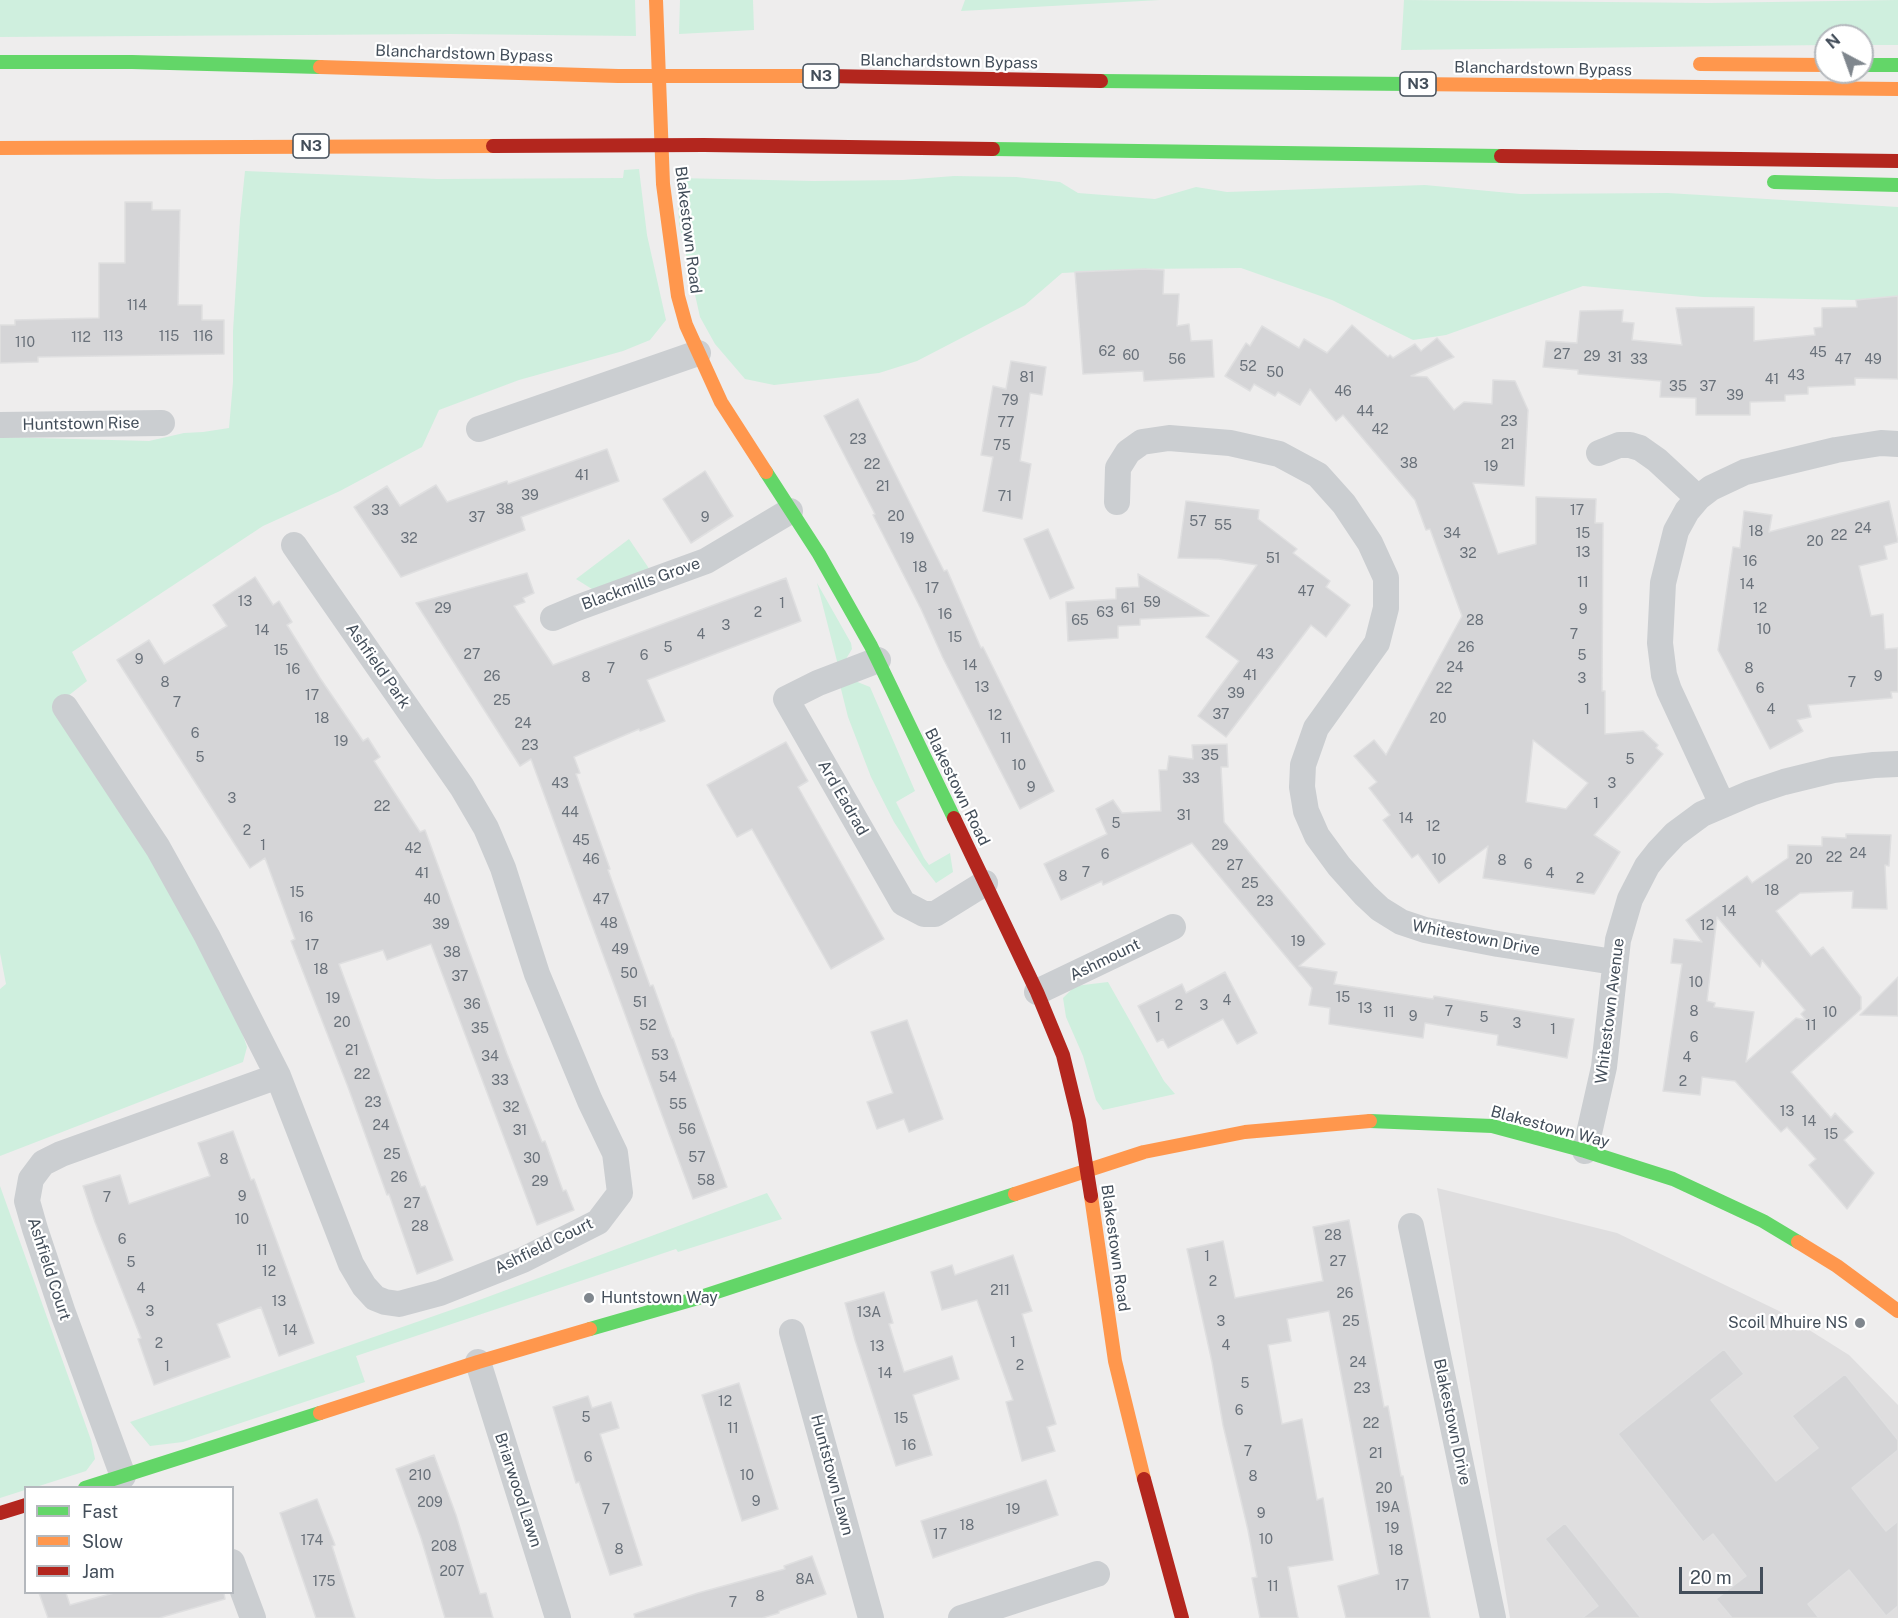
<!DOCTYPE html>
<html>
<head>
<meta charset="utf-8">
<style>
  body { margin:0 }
  #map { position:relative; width:1898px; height:1618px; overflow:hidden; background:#eeeded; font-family:"Public Sans",sans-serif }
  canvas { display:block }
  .legend { position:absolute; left:24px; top:1486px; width:210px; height:108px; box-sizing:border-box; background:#fff; border:2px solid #b4b8bd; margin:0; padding:8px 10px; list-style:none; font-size:18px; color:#434e5a }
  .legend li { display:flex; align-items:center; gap:12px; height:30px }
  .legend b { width:30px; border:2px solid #b4b8bd }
  .north { position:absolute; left:1814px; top:24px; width:60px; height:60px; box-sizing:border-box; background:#fff; border:2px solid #b4b8bd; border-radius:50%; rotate:319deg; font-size:16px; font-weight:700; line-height:24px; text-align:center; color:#434e5a }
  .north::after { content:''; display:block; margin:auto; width:21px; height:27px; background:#7f868d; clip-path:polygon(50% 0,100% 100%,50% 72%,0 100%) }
  .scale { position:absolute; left:1679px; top:1567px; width:84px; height:27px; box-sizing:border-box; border:3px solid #434e5a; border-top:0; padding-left:8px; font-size:18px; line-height:21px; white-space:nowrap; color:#434e5a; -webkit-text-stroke:4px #fff; paint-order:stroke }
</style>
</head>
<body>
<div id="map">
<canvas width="1898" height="1618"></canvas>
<ul class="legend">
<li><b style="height:8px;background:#63d668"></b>Fast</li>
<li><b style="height:8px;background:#ff974d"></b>Slow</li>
<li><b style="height:8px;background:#b3261e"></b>Jam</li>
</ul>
<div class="north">N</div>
<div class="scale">20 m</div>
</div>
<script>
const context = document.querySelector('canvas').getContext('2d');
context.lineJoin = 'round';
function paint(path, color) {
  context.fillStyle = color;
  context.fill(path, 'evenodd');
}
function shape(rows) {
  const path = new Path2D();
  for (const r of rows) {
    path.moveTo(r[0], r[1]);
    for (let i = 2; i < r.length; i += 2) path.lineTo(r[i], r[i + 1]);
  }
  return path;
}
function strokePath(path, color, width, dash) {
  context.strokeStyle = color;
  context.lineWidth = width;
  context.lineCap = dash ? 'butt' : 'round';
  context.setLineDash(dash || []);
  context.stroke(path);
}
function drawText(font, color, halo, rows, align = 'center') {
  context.font = font + ' "Public Sans",sans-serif';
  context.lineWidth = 4.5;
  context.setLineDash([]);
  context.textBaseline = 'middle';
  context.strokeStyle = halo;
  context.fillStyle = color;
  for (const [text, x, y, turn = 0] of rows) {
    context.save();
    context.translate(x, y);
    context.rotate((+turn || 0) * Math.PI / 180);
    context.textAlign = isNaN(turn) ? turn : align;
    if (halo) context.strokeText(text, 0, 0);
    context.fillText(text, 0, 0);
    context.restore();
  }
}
paint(shape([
  [1437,1188,1617,1233,1779,1311,1849,1355,1898,1405,1898,1618,1510,1618]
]), '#dfdedf');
paint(shape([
  [0,0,635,0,636,36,450,34,0,37],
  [680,0,753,0,754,30,679,34],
  [965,0,1160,0,961,11],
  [1404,0,1708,3,1898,0,1898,45,1862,45,1862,36,1826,36,1826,45,1401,50],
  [639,169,647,235,666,320,650,340,623,351,519,380,439,410,422,447,340,491,263,526,72,652,87,681,59,703,130,819,234,1009,247,1047,243,1062,0,1156,0,989,6,984,0,953,0,437,149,441,184,433,203,432,229,428,233,382,233,331,240,219,245,171,437,179,623,178,624,170],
  [954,176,1016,177,1060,182,1078,193,1155,199,1196,187,1227,192,1425,185,1520,194,1668,193,1898,207,1898,298,1856,300,1703,297,1583,286,1446,335,1413,340,1332,300,1241,268,1140,269,1062,273,1025,305,917,361,879,373,774,385,745,379,715,344,700,317,679,223,677,178,814,181,903,180],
  [629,539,650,570,595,591,576,579],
  [817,583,851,643,852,649,846,659,838,665],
  [855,681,870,687,915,791,896,802,924,858,929,865,950,853,953,872,936,883,922,865,894,822,871,777,848,717,840,685],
  [1108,982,1164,1081,1175,1094,1103,1110,1096,1100,1083,1056,1066,1017,1063,998,1075,986],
  [0,1186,91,1440,95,1459,86,1471,36,1487,26,1488,25,1490,0,1498],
  [767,1193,782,1219,678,1252,676,1249,356,1356,365,1382,183,1442,150,1446,130,1422,474,1302]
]), '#cfefde');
const building = shape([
  [125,202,152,202,152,210,180,210,178,305,202,305,202,320,224,320,224,354,38,357,38,362,0,363,0,325,15,325,15,320,99,318,99,263,125,263,125,202],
  [1145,269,1164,270,1163,294,1179,294,1177,326,1189,324,1191,341,1212,340,1214,377,1144,381,1143,371,1083,374,1075,272,1145,269],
  [1898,296,1898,379,1855,378,1855,385,1808,387,1808,394,1785,395,1785,401,1750,402,1750,415,1696,415,1696,398,1660,397,1661,381,1578,374,1578,370,1543,367,1546,341,1577,343,1580,311,1623,310,1622,322,1634,323,1632,340,1682,345,1676,308,1754,307,1754,341,1815,335,1814,328,1822,327,1822,308,1857,307,1856,300,1898,296],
  [1352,325,1388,357,1390,355,1393,358,1415,344,1421,351,1437,338,1454,357,1411,376,1427,377,1454,410,1464,402,1492,404,1493,380,1515,381,1528,410,1524,486,1473,483,1498,554,1536,544,1536,497,1596,499,1595,523,1603,523,1602,691,1605,691,1605,734,1643,731,1658,745,1656,748,1663,754,1594,835,1620,852,1594,894,1483,878,1488,846,1439,883,1418,854,1412,858,1383,820,1390,815,1369,788,1377,782,1354,756,1374,740,1386,755,1462,616,1430,529,1426,530,1415,500,1343,415,1336,421,1310,389,1300,405,1278,392,1275,396,1254,384,1250,391,1225,376,1246,343,1250,346,1262,326,1299,348,1304,339,1327,353,1352,325],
  [1533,740,1588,783,1566,809,1526,802,1533,740],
  [1011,361,1046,367,1042,395,1030,393,1027,415,1020,461,1031,464,1022,519,983,511,993,457,981,455,993,386,1006,389,1011,361],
  [858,399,944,571,947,570,981,648,983,647,1054,791,1020,809,943,658,921,609,873,515,875,514,824,416,858,399],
  [607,449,619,481,521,517,525,530,401,577,354,507,387,486,400,506,436,485,447,502,507,481,508,484,607,449],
  [705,471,733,516,691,543,663,499,705,471],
  [1186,501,1259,510,1258,519,1297,549,1293,553,1330,581,1326,587,1350,605,1326,637,1311,625,1226,737,1198,716,1239,661,1206,637,1257,565,1219,559,1178,558,1186,501],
  [1889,501,1898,542,1884,546,1887,559,1859,566,1871,616,1883,614,1885,649,1898,648,1898,692,1891,692,1892,698,1808,705,1811,717,1797,720,1803,731,1770,749,1718,650,1733,547,1740,548,1744,511,1772,515,1769,532,1889,501],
  [1048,529,1074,588,1050,599,1024,539,1048,529],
  [527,573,534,593,523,598,525,602,514,606,553,665,786,578,801,621,647,680,665,721,640,731,639,729,574,757,580,773,576,774,610,869,608,870,650,986,653,985,672,1038,673,1038,727,1187,693,1199,531,759,520,766,416,603,527,573],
  [1138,574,1209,616,1140,619,1140,625,1118,626,1118,638,1068,641,1066,602,1116,599,1116,588,1139,587,1138,574],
  [255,577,273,605,279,601,292,622,287,625,320,678,363,741,368,738,380,757,374,761,420,832,425,830,507,1054,542,1142,545,1141,563,1191,566,1190,574,1210,537,1225,431,944,387,960,383,950,339,964,421,1187,425,1186,453,1260,417,1274,389,1194,387,1195,348,1087,291,941,295,939,265,858,250,868,117,660,149,640,164,664,227,626,213,605,255,577],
  [786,742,808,781,798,787,884,939,831,969,752,829,737,837,707,785,786,742],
  [1227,744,1228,767,1221,767,1224,822,1325,944,1299,966,1337,972,1334,984,1433,999,1434,996,1574,1019,1567,1058,1497,1045,1498,1035,1425,1023,1423,1038,1329,1024,1330,1008,1309,1005,1312,988,1192,843,1103,885,1102,881,1061,900,1044,864,1107,834,1096,809,1113,800,1122,813,1161,811,1159,770,1167,770,1169,756,1193,759,1192,745,1227,744],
  [1846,834,1891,835,1889,866,1885,865,1887,909,1852,908,1853,891,1800,893,1776,911,1811,956,1823,947,1861,997,1861,1009,1791,1072,1831,1118,1835,1113,1853,1132,1844,1140,1874,1173,1847,1209,1809,1165,1816,1159,1787,1127,1781,1132,1735,1081,1702,1077,1700,1095,1663,1091,1682,964,1671,963,1674,939,1702,942,1686,920,1747,876,1752,883,1788,858,1788,845,1822,846,1822,837,1846,838,1846,834],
  [1717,917,1760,967,1762,960,1805,1010,1801,1014,1806,1020,1796,1018,1746,1062,1754,1012,1714,1007,1715,1003,1707,1001,1717,917],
  [1225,972,1257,1033,1237,1044,1223,1019,1168,1048,1163,1039,1157,1042,1138,1006,1182,984,1186,993,1225,972],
  [1898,977,1898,1016,1860,1015,1898,977],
  [907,1020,943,1119,909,1132,904,1119,877,1129,867,1102,893,1093,871,1032,907,1020],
  [233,1131,251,1180,254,1179,314,1343,279,1356,261,1307,217,1324,230,1357,154,1385,138,1339,141,1338,95,1222,83,1186,120,1175,129,1204,210,1176,198,1143,233,1131],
  [1349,1220,1384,1407,1388,1406,1401,1476,1403,1476,1430,1618,1346,1618,1338,1586,1379,1574,1329,1311,1287,1319,1291,1341,1268,1345,1282,1424,1302,1419,1317,1500,1323,1498,1333,1560,1288,1567,1298,1618,1260,1618,1252,1578,1257,1577,1248,1530,1223,1425,1212,1362,1187,1249,1223,1241,1235,1298,1323,1281,1313,1227,1349,1220],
  [1013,1255,1032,1311,1022,1314,1056,1424,1047,1427,1055,1451,1022,1461,1006,1402,1013,1400,977,1300,942,1310,931,1272,952,1265,955,1275,1013,1255],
  [884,1292,893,1323,889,1324,904,1372,952,1356,959,1379,913,1395,932,1455,896,1466,855,1340,845,1303,884,1292],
  [1724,1349,1744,1374,1711,1400,1776,1481,1818,1448,1792,1416,1845,1374,1898,1440,1898,1450,1852,1488,1886,1531,1898,1521,1898,1606,1886,1616,1849,1570,1808,1604,1819,1618,1732,1618,1716,1599,1746,1576,1713,1534,1703,1542,1618,1434,1724,1349],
  [739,1383,778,1509,742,1521,702,1395,739,1383],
  [588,1396,592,1408,611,1402,619,1428,600,1434,642,1565,610,1575,579,1482,576,1483,553,1407,588,1396],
  [434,1455,456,1515,480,1594,486,1593,493,1618,445,1618,421,1538,396,1469,434,1455],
  [1046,1480,1058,1515,933,1558,921,1521,1046,1480],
  [317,1499,335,1545,332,1546,355,1618,316,1618,280,1513,317,1499],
  [1565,1523,1641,1618,1582,1618,1598,1606,1545,1539,1565,1523],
  [812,1556,826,1594,779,1611,779,1613,762,1618,635,1618,634,1614,698,1593,785,1569,784,1566,812,1556],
  [39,1593,66,1593,70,1605,114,1593,224,1593,225,1599,159,1618,48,1618,39,1593]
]);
paint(building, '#d5d5d7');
strokePath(building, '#dfdfe0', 1.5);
strokePath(shape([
  [0,425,162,423],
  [479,429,698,353],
  [1599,453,1619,445,1630,445,1640,448,1657,460,1698,498],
  [1117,502,1118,468,1128,452,1142,442,1169,438,1230,443,1279,454,1318,475,1344,504,1370,543,1386,578,1386,608,1377,643,1316,728,1303,765,1302,787,1306,811,1317,836,1339,866,1365,895,1380,909,1401,922,1425,930,1498,944,1614,962],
  [553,618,577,608,706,561,790,511],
  [878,660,818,683,786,699,903,903,924,914,935,914,985,883],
  [65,707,158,848,207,936,278,1076,351,1264,364,1286,375,1298,385,1302,399,1304,440,1293,523,1260,598,1222,620,1193,615,1153,590,1101,537,974,503,868,486,828,462,787,294,545],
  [1722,804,1669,690,1664,675,1660,643,1663,583,1676,531,1687,511,1698,498,1711,488,1745,472,1836,450,1881,443,1898,444],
  [1037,992,1173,927],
  [1585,1151,1604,1067,1618,940,1630,899,1647,866,1658,852,1675,834,1702,814,1751,793,1784,782,1833,770,1874,765,1898,764],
  [1411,1226,1493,1618],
  [792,1332,871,1618],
  [478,1362,558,1618],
  [123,1476,63,1313,35,1229,27,1201,31,1179,43,1163,61,1154,278,1076],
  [232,1562,253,1618],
  [961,1618,1097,1574]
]), '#cbced1', 26);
strokePath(shape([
  [0,62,132,62,320,67],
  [1862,65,1898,65],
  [1101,81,1410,84],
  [993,149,1501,156],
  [1774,182,1898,185],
  [766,472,819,554,871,646,954,818],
  [1370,1121,1492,1126,1585,1151,1673,1179,1763,1221,1798,1242],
  [590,1329,698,1298,1015,1194],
  [85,1488,320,1413]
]), '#63d668', 14);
strokePath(shape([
  [656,0,663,184,678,296,686,325,721,402,766,472],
  [1700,64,1826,65],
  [320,67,618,76,827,76],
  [1410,84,1898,89],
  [0,148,493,146],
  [1015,1194,1144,1152,1245,1132,1370,1121],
  [1091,1196,1115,1361,1144,1479],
  [1798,1242,1837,1266,1898,1311],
  [320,1413,478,1362,590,1329]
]), '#ff974d', 14);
strokePath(shape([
  [827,76,1101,81],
  [493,146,704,145,993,149],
  [1501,156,1898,161],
  [954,818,1037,992,1063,1055,1079,1121,1091,1196],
  [1144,1479,1182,1618],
  [0,1513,26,1505]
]), '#b3261e', 14);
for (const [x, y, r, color] of [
  [589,1298,6,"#7f868d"],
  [1860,1323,6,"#7f868d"]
]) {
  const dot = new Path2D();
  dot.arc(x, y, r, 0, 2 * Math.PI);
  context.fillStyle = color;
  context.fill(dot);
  strokePath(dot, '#fff', 2);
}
drawText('14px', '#69717a', null, [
  ["114",137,306],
  ["113",113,337],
  ["115",169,337],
  ["116",203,337],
  ["112",81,338],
  ["110",25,343],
  ["62",1107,352],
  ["45",1818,353],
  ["27",1562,355],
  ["60",1131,356],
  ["29",1592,357],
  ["31",1615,358],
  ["56",1177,360],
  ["33",1639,360],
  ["47",1843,360],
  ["49",1873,360],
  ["52",1248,367],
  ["50",1275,373],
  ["43",1796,376],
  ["81",1027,378],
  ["41",1772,380],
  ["35",1678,387],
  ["37",1708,387],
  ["46",1343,392],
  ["39",1735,396],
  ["79",1010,401],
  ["44",1365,412],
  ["23",1509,422],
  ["77",1006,423],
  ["42",1380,430],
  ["23",858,440],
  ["21",1508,445],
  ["75",1002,446],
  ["38",1409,464],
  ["22",872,465],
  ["19",1491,467],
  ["41",582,476],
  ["21",883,487],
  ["39",530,496],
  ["71",1005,497],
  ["38",505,510],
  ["33",380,511],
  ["17",1577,511],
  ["20",896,517],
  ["37",477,518],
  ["9",705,518],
  ["57",1198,522],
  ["55",1223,526],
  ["24",1863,529],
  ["18",1756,532],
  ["34",1452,534],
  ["15",1583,534],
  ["22",1839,536],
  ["32",409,539],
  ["19",907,539],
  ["20",1815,542],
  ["13",1583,553],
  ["32",1468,554],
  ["51",1273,559],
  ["16",1750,562],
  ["18",920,568],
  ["11",1583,583],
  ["14",1747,585],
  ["17",932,589],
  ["47",1306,592],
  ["13",245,602],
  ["59",1152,603],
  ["1",782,604],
  ["29",443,609],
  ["61",1128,609],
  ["12",1760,609],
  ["9",1583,610],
  ["2",758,613],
  ["63",1105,613],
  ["16",945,615],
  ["65",1080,621],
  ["28",1475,621],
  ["3",726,626],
  ["10",1764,630],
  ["14",262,631],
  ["4",701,635],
  ["7",1574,635],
  ["15",955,638],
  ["5",668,648],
  ["26",1466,648],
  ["15",281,651],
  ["27",472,655],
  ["43",1265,655],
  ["6",644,656],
  ["5",1582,656],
  ["9",139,660],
  ["14",970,666],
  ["24",1455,668],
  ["7",611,669],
  ["8",1749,669],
  ["16",293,670],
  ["41",1250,676],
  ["26",492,677],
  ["9",1878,677],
  ["8",586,678],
  ["3",1582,679],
  ["8",165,683],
  ["7",1852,683],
  ["13",982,688],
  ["22",1444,689],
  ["6",1760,689],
  ["39",1236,694],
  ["17",312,696],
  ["25",502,701],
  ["7",177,703],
  ["1",1587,710],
  ["4",1771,710],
  ["37",1221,715],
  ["12",995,716],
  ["18",322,719],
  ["20",1438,719],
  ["24",523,724],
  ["6",195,734],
  ["11",1006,739],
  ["19",341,742],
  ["23",530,746],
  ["35",1210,756],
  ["5",200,758],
  ["5",1630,760],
  ["10",1019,766],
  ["33",1191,779],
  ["43",560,784],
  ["3",1612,784],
  ["9",1031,788],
  ["3",232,799],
  ["1",1596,804],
  ["22",382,807],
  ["44",570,813],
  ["31",1184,816],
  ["14",1406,819],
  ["5",1116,824],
  ["12",1433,827],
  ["2",247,831],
  ["45",581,841],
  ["1",263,846],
  ["29",1220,846],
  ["42",413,849],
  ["24",1858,854],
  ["6",1105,855],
  ["22",1834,858],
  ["46",591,860],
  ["10",1439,860],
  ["20",1804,860],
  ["8",1502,861],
  ["6",1528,865],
  ["27",1235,866],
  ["7",1086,873],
  ["41",422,874],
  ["4",1550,874],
  ["8",1063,877],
  ["2",1580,879],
  ["25",1250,884],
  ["18",1772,891],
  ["15",297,893],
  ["40",432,900],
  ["47",601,900],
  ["23",1265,902],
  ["14",1729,912],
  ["16",306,918],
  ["48",609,924],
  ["39",441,925],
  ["12",1707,926],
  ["19",1298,942],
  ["17",312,946],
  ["49",620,950],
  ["38",452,953],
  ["18",321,970],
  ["50",629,974],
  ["37",460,977],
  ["10",1696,983],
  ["15",1343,998],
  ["19",333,999],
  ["4",1227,1001],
  ["51",640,1003],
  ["36",472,1005],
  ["2",1179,1006],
  ["3",1204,1006],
  ["13",1365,1009],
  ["7",1449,1012],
  ["8",1694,1012],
  ["11",1389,1013],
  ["10",1830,1013],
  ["9",1413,1017],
  ["1",1158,1018],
  ["5",1484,1018],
  ["20",342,1023],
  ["3",1517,1024],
  ["52",648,1026],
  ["11",1811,1026],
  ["35",480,1029],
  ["1",1553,1030],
  ["6",1694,1038],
  ["21",352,1051],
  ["53",660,1056],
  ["34",490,1057],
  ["4",1687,1058],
  ["22",362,1075],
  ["54",668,1078],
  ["33",500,1081],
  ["2",1683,1082],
  ["23",373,1103],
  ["55",678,1105],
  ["32",511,1108],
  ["13",1787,1112],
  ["14",1809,1122],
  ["24",381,1126],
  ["56",687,1130],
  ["31",520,1131],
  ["15",1831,1135],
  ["25",392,1155],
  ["57",697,1158],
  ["30",532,1159],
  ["8",224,1160],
  ["26",399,1178],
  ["58",706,1181],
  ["29",540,1182],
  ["9",242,1197],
  ["7",107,1198],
  ["27",412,1204],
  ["10",242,1220],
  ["28",420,1227],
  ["28",1333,1236],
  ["6",122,1240],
  ["11",262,1251],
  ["1",1207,1257],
  ["27",1338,1262],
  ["5",131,1263],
  ["12",269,1272],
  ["2",1213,1282],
  ["4",141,1289],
  ["211",1000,1291],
  ["26",1345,1294],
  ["13",279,1302],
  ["3",150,1312],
  ["13A",869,1313],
  ["3",1221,1322],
  ["25",1351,1322],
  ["14",290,1331],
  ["1",1013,1343],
  ["2",159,1344],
  ["4",1226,1346],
  ["13",877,1347],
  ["24",1358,1363],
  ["2",1020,1366],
  ["1",167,1367],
  ["14",885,1374],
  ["5",1245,1384],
  ["23",1362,1389],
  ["12",725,1402],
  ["6",1239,1411],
  ["5",586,1418],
  ["15",901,1419],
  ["22",1371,1424],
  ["11",733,1429],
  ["16",909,1446],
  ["7",1248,1452],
  ["21",1376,1454],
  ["6",588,1458],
  ["210",420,1476],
  ["10",747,1476],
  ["8",1253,1477],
  ["20",1384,1489],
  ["9",756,1502],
  ["209",430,1503],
  ["19A",1388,1508],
  ["7",606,1510],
  ["19",1013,1510],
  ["9",1261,1514],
  ["18",967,1526],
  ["19",1392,1529],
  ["17",940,1535],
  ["10",1266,1540],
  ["174",312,1541],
  ["208",444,1547],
  ["8",619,1550],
  ["18",1396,1551],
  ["207",452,1572],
  ["8A",805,1580],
  ["175",324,1582],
  ["17",1402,1586],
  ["11",1273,1587],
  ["8",760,1597],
  ["7",733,1603]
]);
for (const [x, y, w] of [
  [821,76,36],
  [1418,84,36],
  [311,146,36]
]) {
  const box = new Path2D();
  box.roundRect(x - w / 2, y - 12, w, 24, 4.5);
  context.fillStyle = '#fff';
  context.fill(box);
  strokePath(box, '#434e5a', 1.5);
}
drawText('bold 15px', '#434e5a', null, [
  ["N3",821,76],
  ["N3",1418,84],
  ["N3",311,146]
]);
drawText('16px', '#434e5a', '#fff', [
  ["Blanchardstown Bypass",464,54,2],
  ["Blanchardstown Bypass",949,62,1],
  ["Blanchardstown Bypass",1543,69,1],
  ["Blakestown Road",688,230,83],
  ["Huntstown Rise",81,424,-1],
  ["Blackmills Grove",641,584,-20],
  ["Ashfield Park",378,666,55],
  ["Blakestown Road",957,787,64],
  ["Ard Eadrad",843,798,60],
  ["Whitestown Drive",1476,938,11],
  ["Ashmount",1105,960,-26],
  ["Whitestown Avenue",1610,1011,-83],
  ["Blakestown Way",1550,1127,15],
  ["Ashfield Court",544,1246,-26],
  ["Blakestown Road",1115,1248,82],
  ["Ashfield Court",49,1269,72],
  ["Blakestown Drive",1452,1422,78],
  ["Huntstown Lawn",832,1475,75],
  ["Briarwood Lawn",518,1490,72]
]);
drawText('16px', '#434e5a', '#fff', [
  ["Huntstown Way",601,1298],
  ["Scoil Mhuire NS",1848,1323,"right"]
], 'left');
</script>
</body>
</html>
